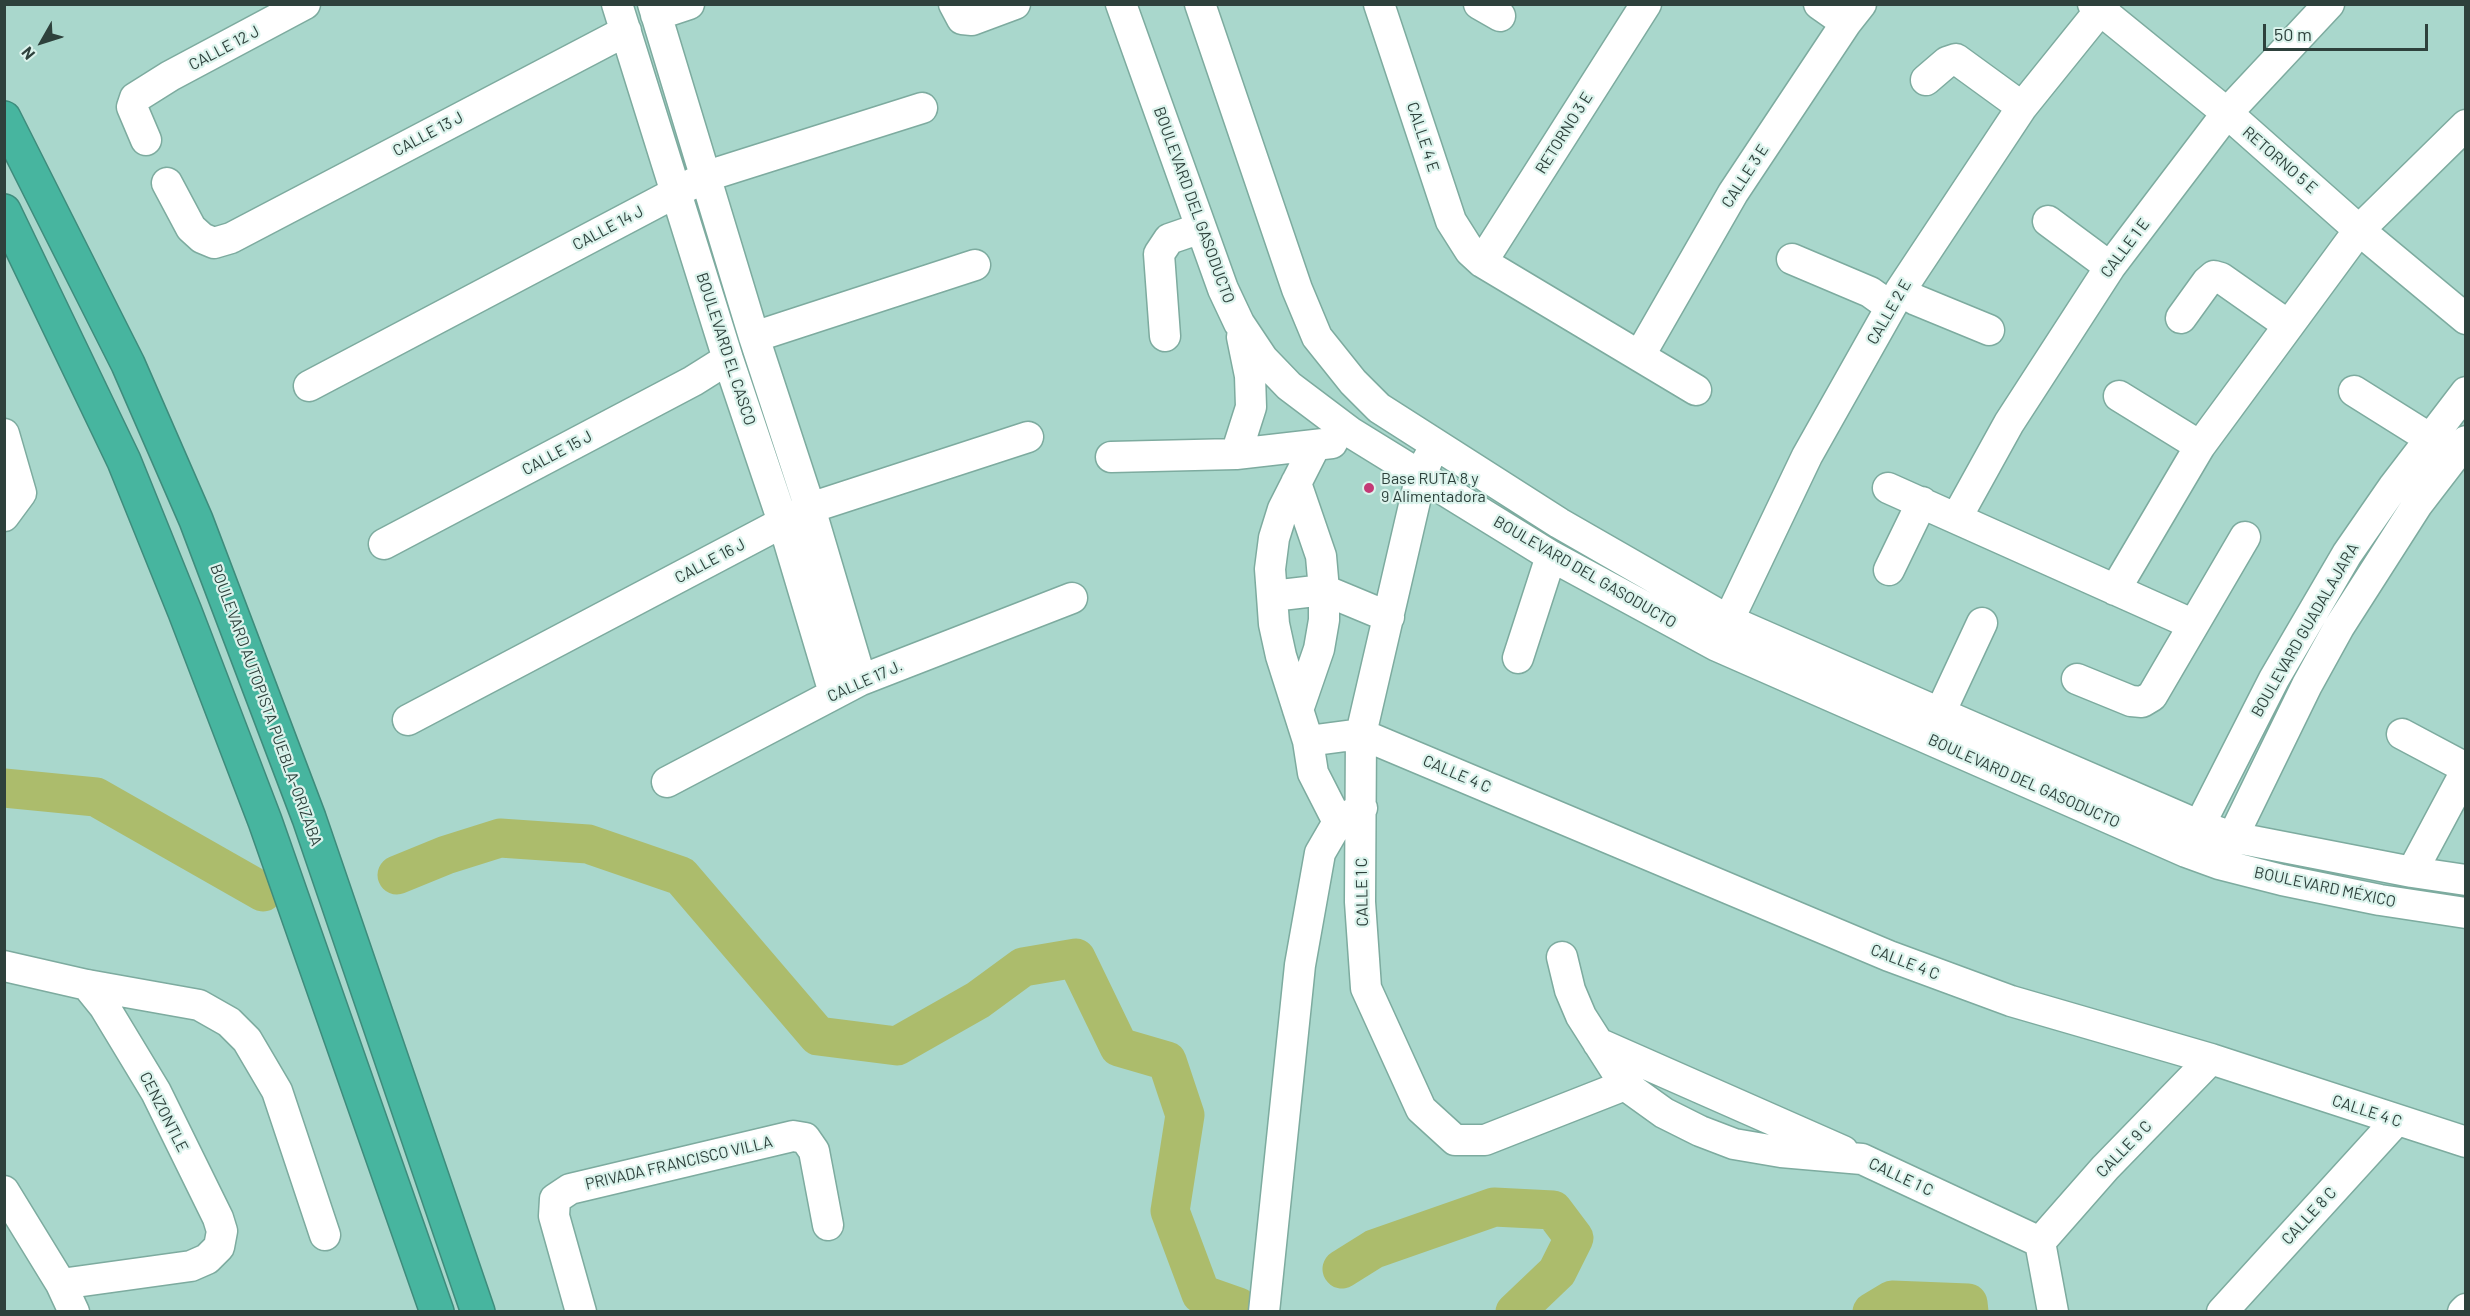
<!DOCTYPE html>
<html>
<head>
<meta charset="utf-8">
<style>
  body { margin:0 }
  #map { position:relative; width:2470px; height:1316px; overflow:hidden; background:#a9d7cc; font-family:Barlow,sans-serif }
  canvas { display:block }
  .frame { position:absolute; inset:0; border:6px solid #2e413c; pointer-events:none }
  .north { position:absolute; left:12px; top:12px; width:60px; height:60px; -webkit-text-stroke:4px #dbf3ec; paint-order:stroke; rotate:231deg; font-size:16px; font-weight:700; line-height:24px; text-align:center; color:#2e413c }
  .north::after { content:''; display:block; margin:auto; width:21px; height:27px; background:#2e413c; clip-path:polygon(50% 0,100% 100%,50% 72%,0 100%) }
  .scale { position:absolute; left:2263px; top:24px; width:165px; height:27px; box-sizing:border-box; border:3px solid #2e413c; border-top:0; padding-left:8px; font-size:18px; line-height:21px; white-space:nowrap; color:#2e413c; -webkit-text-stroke:4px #dbf3ec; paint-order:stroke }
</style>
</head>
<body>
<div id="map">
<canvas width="2470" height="1316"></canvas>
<div class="frame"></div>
<div class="north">N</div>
<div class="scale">50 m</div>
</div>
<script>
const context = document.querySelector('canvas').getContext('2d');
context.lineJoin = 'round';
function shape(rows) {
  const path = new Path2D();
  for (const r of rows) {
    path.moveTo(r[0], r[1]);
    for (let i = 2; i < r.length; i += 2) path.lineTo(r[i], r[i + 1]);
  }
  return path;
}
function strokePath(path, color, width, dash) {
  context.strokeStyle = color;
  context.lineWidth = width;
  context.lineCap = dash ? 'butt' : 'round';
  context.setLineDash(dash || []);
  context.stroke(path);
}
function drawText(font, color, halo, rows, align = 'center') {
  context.font = font + ' Barlow,sans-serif';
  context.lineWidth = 4.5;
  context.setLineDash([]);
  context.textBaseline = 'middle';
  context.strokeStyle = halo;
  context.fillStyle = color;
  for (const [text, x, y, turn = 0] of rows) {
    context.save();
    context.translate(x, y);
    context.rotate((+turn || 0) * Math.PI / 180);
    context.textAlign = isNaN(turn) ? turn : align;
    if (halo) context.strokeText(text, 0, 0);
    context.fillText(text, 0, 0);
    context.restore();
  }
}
strokePath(shape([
  [4,788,96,797,263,892],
  [397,875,446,855,500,838,588,844,681,876,818,1036,897,1046,978,1000,1023,967,1076,958,1119,1047,1167,1061,1185,1115,1170,1211,1201,1294,1238,1307],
  [1342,1269,1374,1249,1494,1207,1553,1210,1574,1238,1557,1272,1515,1312],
  [1872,1312,1892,1300,1968,1303,1969,1312]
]), '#acbc6c', 39);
const minor = shape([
  [617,4,728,359,783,522,834,693],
  [653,4,754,337,810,508,861,680],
  [954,4,962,19,972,20,1015,4],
  [1121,4,1223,289,1239,323,1263,359,1289,386,1350,432,1551,556,1717,646,2186,852,2219,864,2282,880,2380,900,2466,913],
  [1200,4,1297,289,1317,337,1353,382,1379,408,1559,523,1728,620,1940,713,2198,825,2232,837,2412,872,2466,880],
  [1379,4,1451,221,1470,251,1482,262,1696,390],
  [1479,4,1500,16],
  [1819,4,1846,23],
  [2093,4,2227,113,2359,230,2466,319],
  [656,15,689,4],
  [1926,80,1947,62,1956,59,2022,107],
  [146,140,132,107,135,98,170,76,305,4],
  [167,183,191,228,202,238,214,243,231,238,626,31],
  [2048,221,2110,267],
  [1792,259,1870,292,1891,307],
  [1482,262,1646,4],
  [1900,291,1916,300,1989,330],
  [2181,318,2207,282,2214,276,2221,278,2288,325],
  [1165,336,1159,254,1169,239,1201,228],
  [754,337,975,265],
  [1640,355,1733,193,1846,23,1861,4],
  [309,386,707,176,922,108],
  [2354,391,2429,438],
  [2119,396,2200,446],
  [4,434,21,493,4,516],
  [1315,446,1283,509,1274,538,1270,569,1272,596,1274,624,1281,656,1308,741,1313,773,1338,822],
  [1236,454,1251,407,1250,376,1242,337],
  [1111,457,1236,454,1332,443],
  [1428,459,1421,475,1361,734,1360,902,1366,988,1421,1109,1455,1140,1485,1140,1625,1085],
  [1296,483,1321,556,1324,590,1324,620,1319,649,1298,710],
  [1888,488,2192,624],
  [1957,517,2009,423,2110,267,2227,113,2329,4],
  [384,544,693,381,728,359],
  [1889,570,1922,502],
  [2115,590,2200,446,2359,230,2466,125],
  [1272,596,1324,590,1389,617],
  [1720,638,1807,456,1900,291,2022,107,2105,4],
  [1518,658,1551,556],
  [2077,679,2131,701,2142,702,2152,696,2245,537],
  [1940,713,1982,623],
  [408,720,810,508,1028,437],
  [1361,734,1889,956,2011,1001,2211,1059,2466,1142],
  [2402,734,2466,768],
  [1308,741,1361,734],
  [667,782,861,680,1072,598],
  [2191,842,2274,679,2347,554,2394,486,2466,392],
  [2225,853,2307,685,2339,627,2417,505,2466,441],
  [2412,872,2466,771],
  [1562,957,1570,990,1581,1016,1625,1085,1664,1113,1700,1131,1734,1144,1781,1152,1862,1159,2040,1242,2053,1312],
  [4,966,87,985,199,1005,229,1022,247,1040,277,1091,325,1235],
  [1598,1043,1843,1151],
  [4,1191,61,1284,74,1312],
  [2040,1242,2105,1168,2211,1059],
  [61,1284,191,1266,207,1259,219,1247,222,1231,218,1218,156,1092,104,1006,87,985],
  [581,1312,554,1216,555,1199,570,1189,793,1136,805,1138,814,1151,828,1225],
  [1264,1312,1300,965,1320,853,1338,822,1362,808],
  [2222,1312,2396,1121],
  [2463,1312,2466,1309]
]);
const highway = shape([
  [4,118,128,364,196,520,309,818,478,1312],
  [4,211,124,461,185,612,265,821,437,1312]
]);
strokePath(minor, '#7dab9f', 33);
strokePath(highway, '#3e8c7c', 36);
strokePath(minor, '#fff', 30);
strokePath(highway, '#47b59f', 33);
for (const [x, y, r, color] of [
  [1369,488,6,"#c33a76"]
]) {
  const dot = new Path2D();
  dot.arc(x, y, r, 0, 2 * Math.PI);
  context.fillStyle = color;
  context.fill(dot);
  strokePath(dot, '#dbf3ec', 2);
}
drawText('16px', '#2e413c', '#dbf3ec', [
  ["CALLE 12 J",224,48,-28],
  ["RETORNO 3 E",1564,133,-58],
  ["CALLE 13 J",428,134,-28],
  ["CALLE 4 E",1423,137,72],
  ["RETORNO 5 E",2280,160,41],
  ["CALLE 3 E",1745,176,-57],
  ["BOULEVARD DEL GASODUCTO",1194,205,70],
  ["CALLE 14 J",608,228,-28],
  ["CALLE 1 E",2125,248,-53],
  ["CALLE 2 E",1889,312,-60],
  ["BOULEVARD EL CASCO",726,349,72],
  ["CALLE 15 J",557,453,-28],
  ["CALLE 16 J",710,561,-28],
  ["BOULEVARD DEL GASODUCTO",1585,572,30],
  ["BOULEVARD GUADALAJARA",2305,630,-60],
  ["CALLE 17 J.",865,681,-24],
  ["BOULEVARD AUTOPISTA PUEBLA-ORIZABA",266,705,70],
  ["CALLE 4 C",1457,774,23],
  ["BOULEVARD DEL GASODUCTO",2024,781,24],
  ["BOULEVARD MÉXICO",2325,887,12],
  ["CALLE 1 C",1362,892,-91],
  ["CALLE 4 C",1905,962,21],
  ["CALLE 4 C",2367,1111,18],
  ["CENZONTLE",164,1112,63],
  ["CALLE 9 C",2124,1149,-46],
  ["PRIVADA FRANCISCO VILLA",679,1163,-13],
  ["CALLE 1 C",1901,1177,25],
  ["CALLE 8 C",2309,1216,-47]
]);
drawText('16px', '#2e413c', '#dbf3ec', [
  ["Base RUTA 8 y",1381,479],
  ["9 Alimentadora",1381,497]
], 'left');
</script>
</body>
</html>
